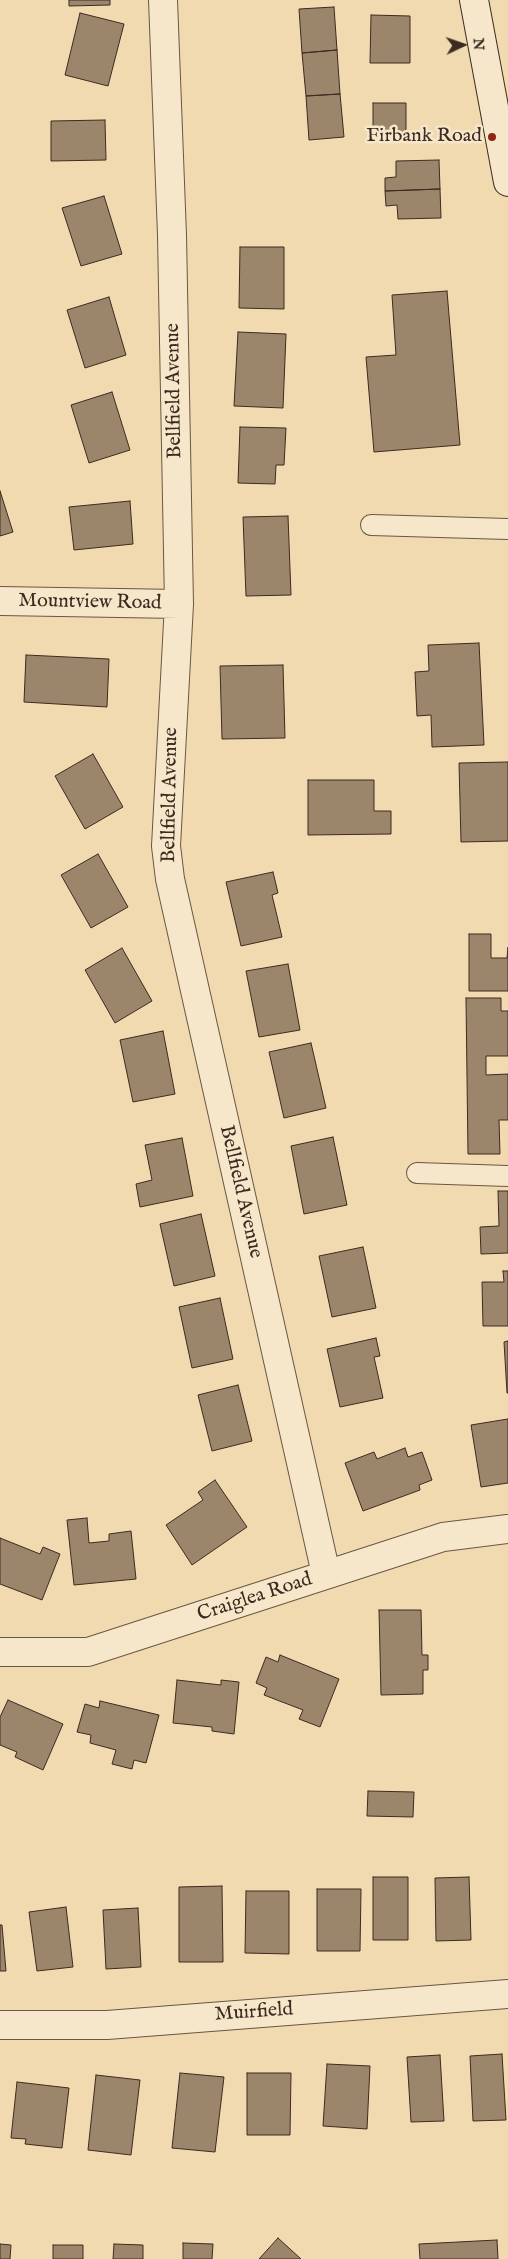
<!DOCTYPE html>
<html>
<head>
<meta charset="utf-8">
<style>
  body { margin:0 }
  #map { position:relative; width:508px; height:2259px; overflow:hidden; background:#f1daaf; font-family:"IM FELL English",serif }
  canvas { display:block }
  .north { position:absolute; left:438px; top:20px; width:50px; height:50px; -webkit-text-stroke:4px #f6e7cb; paint-order:stroke; rotate:87deg; font-size:14px; font-weight:700; line-height:20px; text-align:center; color:#3d2a21 }
  .north::after { content:''; display:block; margin:auto; width:18px; height:22px; background:#3d2a21; clip-path:polygon(50% 0,100% 100%,50% 72%,0 100%) }
</style>
</head>
<body>
<div id="map">
<canvas width="508" height="2259"></canvas>
<div class="north">N</div>
</div>
<script>
const context = document.querySelector('canvas').getContext('2d');
context.lineJoin = 'round';
function paint(path, color) {
  context.fillStyle = color;
  context.fill(path, 'evenodd');
}
function shape(rows) {
  const path = new Path2D();
  for (const r of rows) {
    path.moveTo(r[0], r[1]);
    for (let i = 2; i < r.length; i += 2) path.lineTo(r[i], r[i + 1]);
  }
  return path;
}
function strokePath(path, color, width, dash) {
  context.strokeStyle = color;
  context.lineWidth = width;
  context.lineCap = dash ? 'butt' : 'round';
  context.setLineDash(dash || []);
  context.stroke(path);
}
function drawText(font, color, halo, rows, align = 'center') {
  context.font = font + ' "IM FELL English",serif';
  context.lineWidth = 5;
  context.setLineDash([]);
  context.textBaseline = 'middle';
  context.strokeStyle = halo;
  context.fillStyle = color;
  for (const [text, x, y, turn = 0] of rows) {
    context.save();
    context.translate(x, y);
    context.rotate((+turn || 0) * Math.PI / 180);
    context.textAlign = isNaN(turn) ? turn : align;
    if (halo) context.strokeText(text, 0, 0);
    context.fillText(text, 0, 0);
    context.restore();
  }
}
const building = shape([
  [69,0,110,0,110,5,69,6,69,0],
  [334,7,337,50,302,53,299,9,334,7],
  [80,13,124,24,108,86,65,75,80,13],
  [371,15,410,16,410,63,370,63,371,15],
  [337,50,340,94,306,96,302,53,337,50],
  [340,94,344,137,309,140,306,96,340,94],
  [373,103,406,103,406,137,373,137,373,103],
  [105,120,106,160,51,161,51,121,105,120],
  [439,160,440,189,385,191,385,178,396,177,396,161,439,160],
  [440,189,441,218,398,219,397,205,386,206,385,191,440,189],
  [104,196,122,254,81,266,62,208,104,196],
  [240,247,284,247,284,309,239,308,240,247],
  [447,291,460,445,374,452,366,357,396,355,392,295,447,291],
  [109,297,126,355,85,368,67,310,109,297],
  [238,332,286,334,283,408,234,406,238,332],
  [112,392,130,450,89,463,71,405,112,392],
  [240,427,286,428,284,465,276,465,275,484,238,483,240,427],
  [0,491,13,532,0,536,0,491],
  [130,501,133,544,74,550,69,507,130,501],
  [288,516,291,595,246,596,243,517,288,516],
  [479,643,484,745,432,747,431,715,417,716,415,672,429,671,428,645,479,643],
  [26,655,109,659,107,707,24,702,26,655],
  [283,665,285,738,222,739,220,666,283,665],
  [93,754,123,807,85,829,55,776,93,754],
  [508,762,508,841,461,842,459,763,508,762],
  [308,780,374,780,374,811,391,811,391,834,308,835,308,780],
  [98,854,128,907,91,928,61,875,98,854],
  [273,872,278,893,272,895,282,937,241,946,226,882,273,872],
  [469,934,491,934,491,958,507,958,508,947,508,991,469,991,469,934],
  [122,948,152,1001,115,1023,85,970,122,948],
  [288,964,300,1030,259,1037,246,971,288,964],
  [466,998,501,998,501,1011,508,1011,508,1056,486,1056,486,1075,508,1074,508,1120,499,1120,500,1154,468,1154,466,998],
  [163,1031,175,1094,133,1102,120,1040,163,1031],
  [311,1043,326,1108,284,1118,269,1052,311,1043],
  [333,1137,347,1205,304,1214,291,1146,333,1137],
  [182,1138,193,1196,140,1207,136,1184,152,1180,145,1145,182,1138],
  [498,1191,508,1191,508,1253,481,1254,480,1227,499,1226,498,1191],
  [201,1214,215,1276,174,1286,160,1224,201,1214],
  [363,1247,376,1308,332,1317,319,1256,363,1247],
  [503,1271,508,1271,508,1326,483,1326,482,1282,504,1282,503,1271],
  [220,1298,233,1359,192,1368,179,1307,220,1298],
  [376,1338,380,1356,374,1357,383,1398,340,1407,327,1349,376,1338],
  [508,1341,508,1393,507,1393,504,1342,508,1341],
  [238,1385,252,1441,212,1451,198,1395,238,1385],
  [508,1419,508,1483,481,1487,471,1425,508,1419],
  [405,1448,408,1457,422,1452,432,1480,419,1485,420,1490,363,1511,345,1463,374,1452,377,1459,405,1448],
  [215,1480,247,1527,192,1565,166,1525,203,1500,198,1492,215,1480],
  [87,1518,89,1543,109,1541,109,1534,131,1531,136,1579,74,1585,67,1520,87,1518],
  [0,1538,40,1554,43,1547,60,1554,42,1600,0,1584,0,1538],
  [379,1610,421,1610,422,1655,428,1655,428,1670,423,1670,423,1694,381,1695,379,1610],
  [280,1655,339,1679,320,1727,299,1719,303,1710,264,1695,267,1688,256,1683,266,1657,278,1662,280,1655],
  [177,1680,221,1685,221,1680,239,1682,234,1734,212,1731,212,1727,173,1723,177,1680],
  [8,1700,63,1724,43,1770,15,1757,17,1752,0,1745,0,1717,8,1700],
  [100,1701,159,1715,146,1763,134,1760,132,1769,112,1764,116,1750,90,1743,91,1735,77,1732,85,1704,99,1708,100,1701],
  [368,1791,414,1792,413,1817,367,1816,368,1791],
  [373,1877,408,1877,408,1940,373,1940,373,1877],
  [469,1877,471,1940,436,1941,435,1878,469,1877],
  [222,1886,223,1962,179,1962,179,1887,222,1886],
  [317,1889,361,1889,360,1951,317,1951,317,1889],
  [246,1891,289,1891,289,1954,245,1953,246,1891],
  [66,1907,73,1967,37,1971,29,1912,66,1907],
  [138,1908,141,1967,106,1969,103,1910,138,1908],
  [0,1925,2,1925,6,1971,0,1971,0,1925],
  [502,2054,506,2120,473,2121,470,2056,502,2054],
  [440,2055,444,2121,411,2122,407,2057,440,2055],
  [327,2064,370,2066,367,2129,323,2126,327,2064],
  [180,2073,224,2077,215,2152,172,2148,180,2073],
  [247,2073,291,2073,290,2135,247,2135,247,2073],
  [96,2075,140,2080,131,2155,88,2150,96,2075],
  [17,2082,69,2088,62,2148,25,2144,26,2139,11,2138,17,2082],
  [278,2238,301,2259,259,2259,278,2238],
  [497,2240,498,2259,420,2259,419,2244,497,2240],
  [183,2243,213,2244,212,2259,183,2259,183,2243],
  [0,2244,11,2245,10,2259,0,2259,0,2244],
  [114,2244,143,2245,143,2259,113,2259,114,2244],
  [53,2245,83,2245,83,2259,53,2259,53,2245]
]);
paint(building, '#9b866b');
strokePath(building, '#3d2a21', 1);
const lane = shape([
  [371,525,508,529],
  [417,1173,508,1176]
]);
const street = shape([
  [163,0,172,235,179,604,166,846,170,879,326,1574],
  [0,601,179,604],
  [0,1652,88,1652,443,1537,508,1529],
  [0,2025,107,2025,508,1994]
]);
const secondary = shape([
  [474,0,508,182]
]);
strokePath(lane, '#6a5644', 22);
strokePath(street, '#6a5644', 30);
strokePath(secondary, '#3d2a21', 30);
strokePath(lane, '#f6e7cb', 20);
strokePath(street, '#f6e7cb', 28);
strokePath(secondary, '#f6e7cb', 28);
for (const [x, y, r, color] of [
  [492,137,5,"#8f2418"]
]) {
  const dot = new Path2D();
  dot.arc(x, y, r, 0, 2 * Math.PI);
  context.fillStyle = color;
  context.fill(dot);
  strokePath(dot, '#f6e7cb', 2);
}
drawText('20px', '#3d2a21', '#f6e7cb', [
  ["Firbank Road",482,137]
], 'right');
drawText('20px', '#3d2a21', '#f6e7cb', [
  ["Bellfield Avenue",175,391,-91],
  ["Mountview Road",90,603,1],
  ["Bellfield Avenue",171,795,-89],
  ["Bellfield Avenue",240,1192,77],
  ["Craiglea Road",255,1598,-18],
  ["Muirfield",254,2013,-4]
]);
</script>
</body>
</html>
